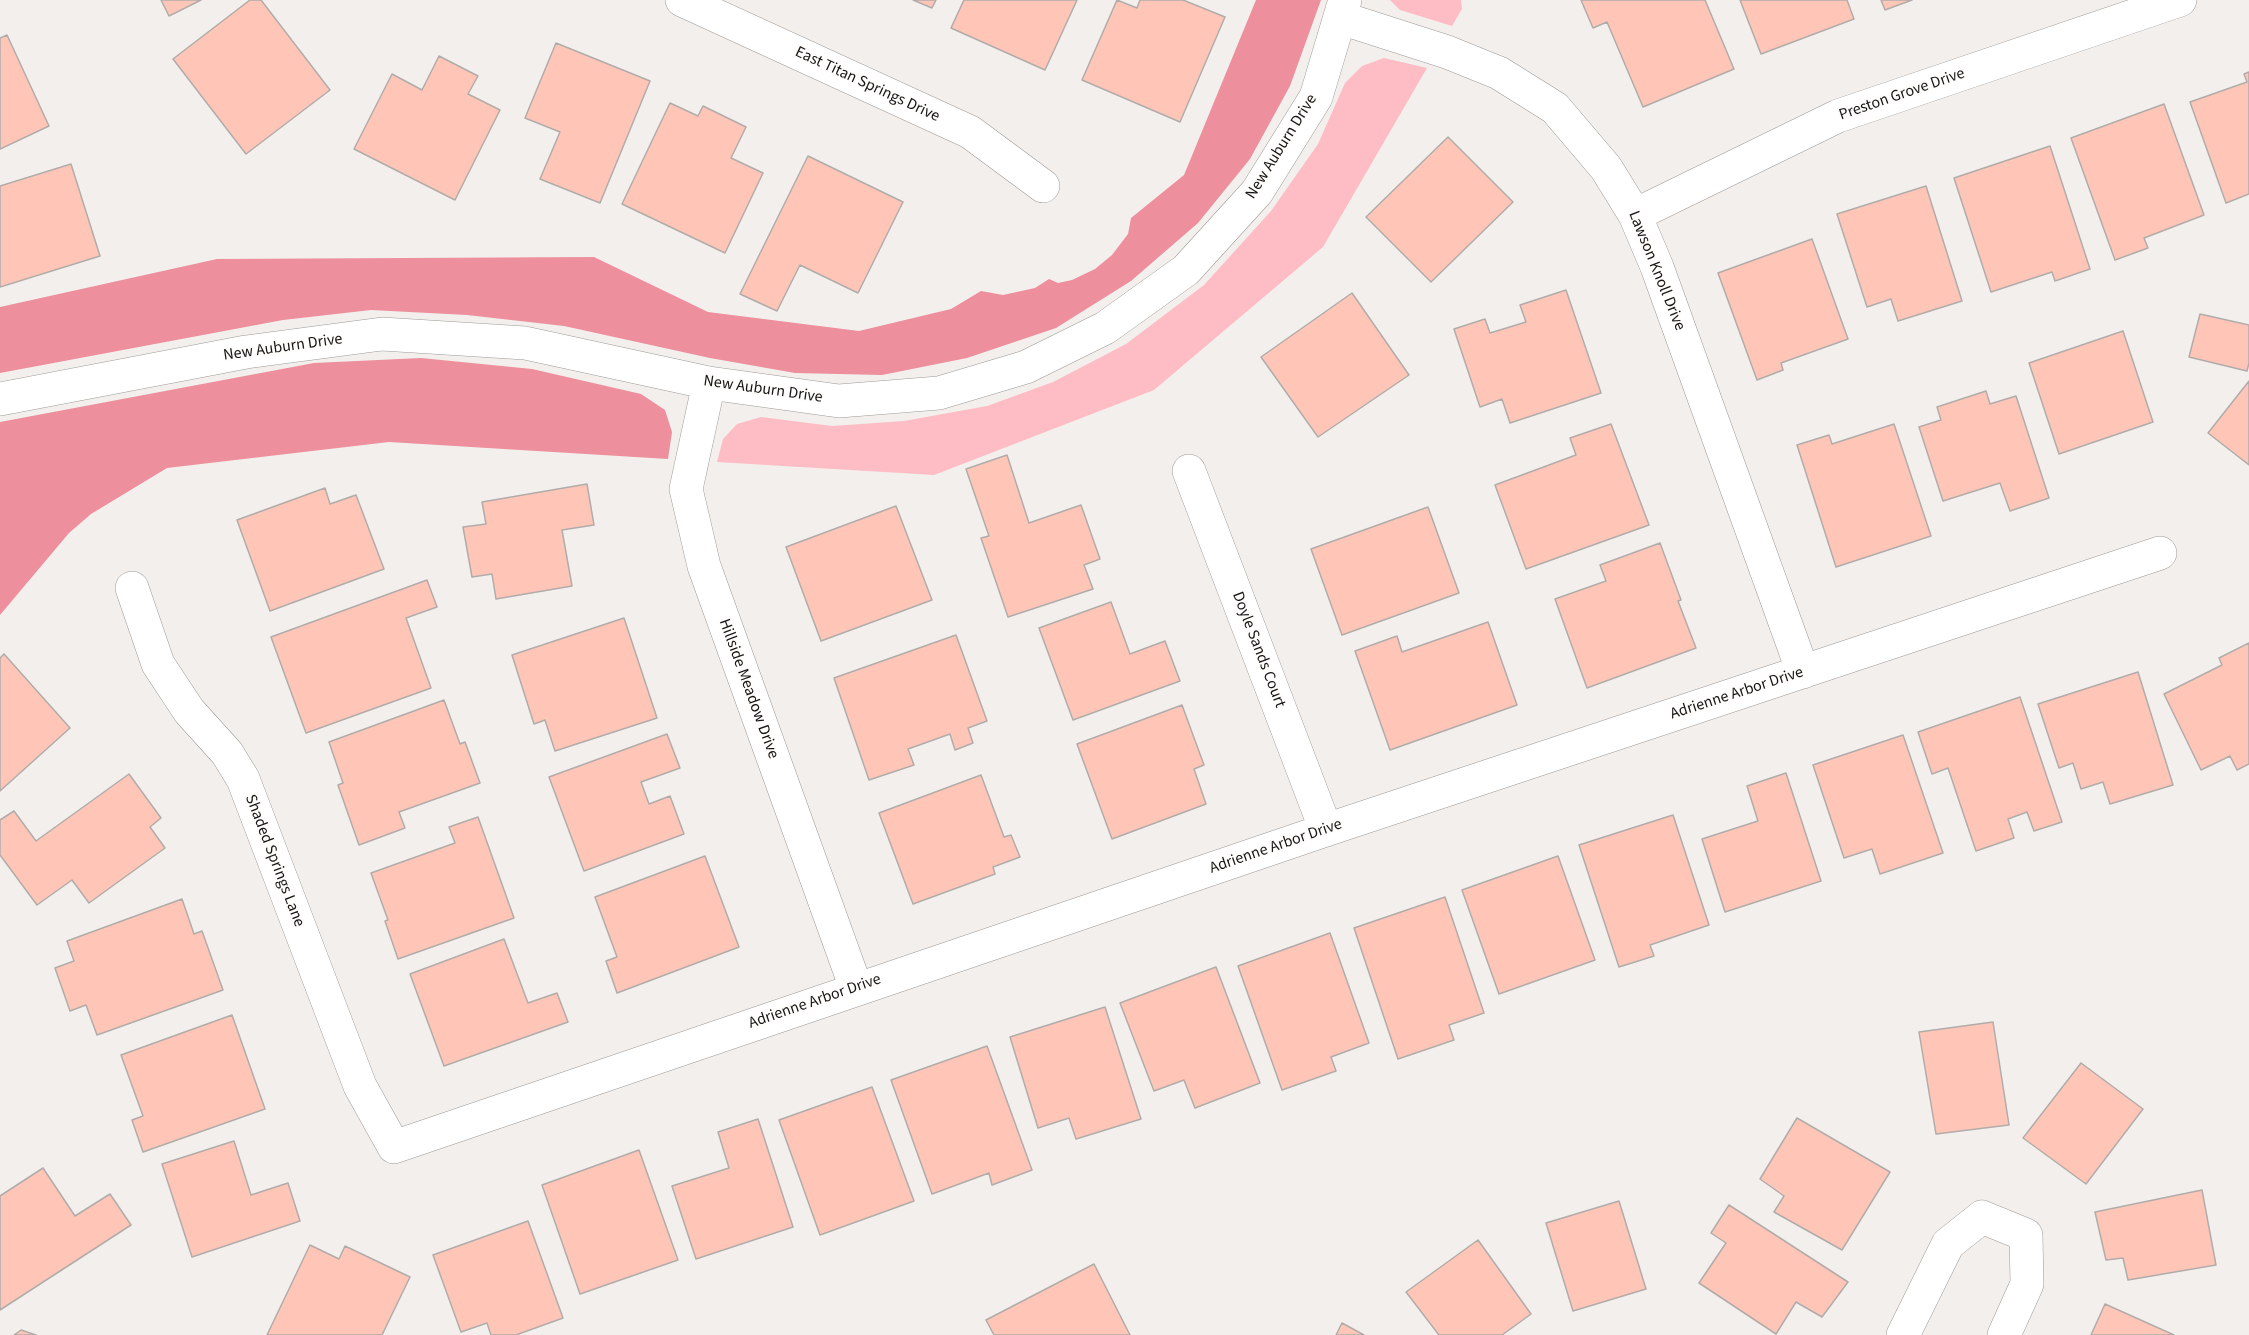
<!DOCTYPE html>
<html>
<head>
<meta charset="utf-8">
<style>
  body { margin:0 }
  canvas { display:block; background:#f3efec }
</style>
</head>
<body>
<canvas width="2249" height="1335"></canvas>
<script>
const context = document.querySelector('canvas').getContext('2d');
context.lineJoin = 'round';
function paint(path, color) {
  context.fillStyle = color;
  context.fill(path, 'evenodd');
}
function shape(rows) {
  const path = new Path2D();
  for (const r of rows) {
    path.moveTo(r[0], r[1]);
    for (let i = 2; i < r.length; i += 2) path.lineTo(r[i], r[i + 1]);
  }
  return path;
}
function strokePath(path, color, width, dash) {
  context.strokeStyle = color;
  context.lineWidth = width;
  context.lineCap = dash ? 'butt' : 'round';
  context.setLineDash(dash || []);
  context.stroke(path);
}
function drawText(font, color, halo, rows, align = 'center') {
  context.font = font + ' "Source Sans 3",sans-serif';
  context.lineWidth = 4.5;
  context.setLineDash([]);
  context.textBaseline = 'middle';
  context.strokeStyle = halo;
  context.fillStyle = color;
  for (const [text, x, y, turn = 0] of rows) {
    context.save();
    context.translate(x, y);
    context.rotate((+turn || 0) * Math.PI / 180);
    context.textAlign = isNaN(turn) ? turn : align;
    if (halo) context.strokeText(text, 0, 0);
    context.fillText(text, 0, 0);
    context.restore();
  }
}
paint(shape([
  [1390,0,1461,0,1462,9,1452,26,1400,10],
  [1384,58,1427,68,1323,247,1154,390,934,475,717,462,723,439,737,424,761,417,832,426,904,421,987,406,1053,382,1126,344,1204,285,1271,211,1318,144,1345,83,1362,66]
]), '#febdc5');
paint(shape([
  [1256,0,1321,0,1290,86,1250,159,1198,223,1131,281,1056,328,967,358,882,375,795,373,710,358,564,326,467,315,371,310,283,320,0,373,0,307,217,259,594,257,708,312,859,331,951,309,981,291,1003,295,1035,288,1049,279,1058,283,1072,280,1095,269,1112,255,1128,234,1131,218,1184,175],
  [421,358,532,369,641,394,665,410,672,432,668,459,389,442,167,468,91,514,69,533,0,615,0,422,314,363]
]), '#ed8f9d');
const building = shape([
  [161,0,201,0,169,16,161,0],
  [250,0,261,0,330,90,246,154,173,59,250,0],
  [913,0,936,0,932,8,913,0],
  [964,0,1077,0,1045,70,951,28,964,0],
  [1117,0,1137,8,1140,0,1183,0,1225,17,1180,122,1082,80,1117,0],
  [1581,0,1705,0,1734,69,1643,107,1607,22,1593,28,1581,0],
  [1740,0,1847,0,1854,19,1761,54,1740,0],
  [1881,0,1912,0,1885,10,1881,0],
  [7,35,49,126,0,149,0,38,7,35],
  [556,43,650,81,600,203,540,179,560,132,525,118,556,43],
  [439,56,478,76,468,94,500,110,455,200,354,149,392,74,422,90,439,56],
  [2249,72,2249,194,2226,203,2190,102,2247,82,2244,74,2249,72],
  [670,103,698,116,703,106,746,127,731,158,763,173,725,253,622,204,670,103],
  [2164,104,2204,215,2144,238,2148,248,2115,260,2071,138,2164,104],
  [1448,137,1513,202,1431,282,1366,217,1448,137],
  [2050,146,2090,269,2055,281,2052,272,1991,292,1954,178,2050,146],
  [808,156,903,202,858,293,800,265,777,311,740,294,808,156],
  [71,164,100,256,0,287,0,186,71,164],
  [1926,186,1962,301,1898,321,1891,299,1867,307,1837,214,1926,186],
  [1812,239,1848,339,1781,363,1783,370,1757,380,1718,273,1812,239],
  [1566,290,1601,393,1510,423,1502,399,1480,407,1454,329,1485,319,1490,333,1526,322,1520,305,1566,290],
  [1352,293,1409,375,1318,437,1261,357,1352,293],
  [2200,314,2249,325,2249,363,2247,371,2189,357,2200,314],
  [2123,331,2153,422,2059,454,2029,363,2123,331],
  [2249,381,2249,465,2208,433,2249,381],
  [1986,391,1990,404,2016,396,2049,498,2010,511,2000,483,1943,501,1919,427,1941,420,1937,407,1986,391],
  [1611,424,1649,525,1526,569,1495,485,1576,455,1570,438,1611,424],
  [1894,424,1931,536,1836,567,1797,445,1829,435,1832,444,1894,424],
  [1007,455,1029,523,1081,505,1100,559,1084,565,1093,589,1008,617,981,538,989,536,966,469,1007,455],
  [587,484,594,525,562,530,572,586,496,599,492,574,472,577,463,527,486,524,482,502,587,484],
  [325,488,330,504,356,495,384,569,270,611,237,520,325,488],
  [896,506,932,600,821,641,786,547,896,506],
  [1428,507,1459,593,1342,635,1311,549,1428,507],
  [1660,543,1681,600,1678,601,1696,648,1587,688,1555,599,1606,581,1600,565,1660,543],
  [427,580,437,607,406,618,431,688,306,733,271,637,427,580],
  [1111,602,1130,654,1165,641,1180,681,1073,720,1039,628,1111,602],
  [624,618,657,718,555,751,545,720,534,724,512,655,624,618],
  [1488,622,1517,705,1390,750,1355,651,1397,636,1402,652,1488,622],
  [956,635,987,721,968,728,973,743,955,750,950,734,908,749,914,765,869,780,834,678,956,635],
  [2249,643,2249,764,2237,770,2230,756,2201,770,2164,694,2222,665,2219,658,2249,643],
  [4,654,70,728,0,791,0,658,4,654],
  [2138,672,2173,785,2110,804,2103,782,2081,789,2073,763,2059,768,2038,704,2138,672],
  [2020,697,2062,822,2034,831,2027,812,2008,819,2014,838,1976,851,1948,768,1932,774,1918,732,2020,697],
  [444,700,460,744,465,742,480,783,399,812,405,828,359,845,338,785,343,783,329,742,444,700],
  [1182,705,1204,765,1194,769,1206,804,1112,839,1077,744,1182,705],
  [667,734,680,768,641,782,649,804,670,796,684,834,584,871,549,777,667,734],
  [1903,735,1943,853,1880,874,1872,849,1844,858,1813,765,1903,735],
  [1786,773,1821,881,1725,912,1702,839,1758,821,1747,786,1786,773],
  [129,774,161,818,150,827,165,848,89,903,72,880,37,905,0,855,0,820,14,811,36,841,129,774],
  [981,775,1004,837,1011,835,1020,857,993,867,995,874,913,904,879,813,981,775],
  [1673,815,1709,925,1650,945,1654,956,1619,967,1579,845,1673,815],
  [478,817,514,918,398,959,385,921,388,920,371,873,455,843,449,827,478,817],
  [705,856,739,947,617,993,606,961,617,957,595,897,705,856],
  [1558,856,1595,960,1499,994,1462,890,1558,856],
  [1445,897,1484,1013,1449,1025,1454,1040,1398,1059,1354,928,1445,897],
  [182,899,194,934,202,931,223,990,97,1035,86,1005,70,1011,55,968,74,961,67,941,182,899],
  [1330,933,1369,1043,1331,1057,1336,1071,1282,1090,1238,966,1330,933],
  [504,939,528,1003,557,993,568,1022,444,1066,410,974,504,939],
  [1216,967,1260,1083,1195,1108,1184,1080,1154,1091,1120,1003,1216,967],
  [1105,1007,1141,1119,1076,1139,1069,1118,1038,1128,1010,1037,1105,1007],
  [232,1015,265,1109,143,1152,132,1120,143,1116,121,1055,232,1015],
  [1993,1022,2009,1125,1936,1134,1919,1032,1993,1022],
  [987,1046,1032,1170,992,1185,989,1173,932,1194,891,1080,987,1046],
  [2081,1063,2143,1109,2086,1184,2023,1138,2081,1063],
  [872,1087,914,1201,820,1235,779,1120,872,1087],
  [1797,1118,1890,1172,1842,1250,1774,1212,1784,1196,1760,1179,1797,1118],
  [758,1119,793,1227,696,1259,672,1186,729,1168,718,1132,758,1119],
  [234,1141,251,1195,288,1183,300,1221,192,1257,162,1164,234,1141],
  [639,1150,678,1260,580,1294,542,1185,639,1150],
  [43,1168,75,1216,110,1194,131,1225,0,1310,0,1196,43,1168],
  [2202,1190,2216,1265,2128,1280,2123,1258,2106,1260,2095,1212,2202,1190],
  [1619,1201,1646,1289,1573,1311,1546,1223,1619,1201],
  [1729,1205,1848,1282,1822,1317,1796,1302,1776,1334,1699,1283,1726,1243,1711,1233,1729,1205],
  [528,1221,563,1318,516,1335,491,1335,487,1323,461,1332,433,1255,528,1221],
  [1478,1240,1531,1314,1502,1335,1439,1335,1406,1292,1478,1240],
  [310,1245,339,1259,345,1246,410,1277,382,1335,267,1335,310,1245],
  [1094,1264,1130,1335,994,1335,986,1320,1094,1264],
  [2105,1304,2174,1335,2091,1335,2105,1304],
  [1342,1323,1364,1335,1336,1335,1342,1323],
  [21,1330,36,1335,14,1335,21,1330]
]);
paint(building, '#ffc6b8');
strokePath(building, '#b1acaa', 1.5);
const minor = shape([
  [682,0,970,132,1043,186],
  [1341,18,1447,52,1499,73,1555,108,1606,168,1635,215,1657,267,1803,672],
  [1635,215,1838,116,2180,0],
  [709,383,686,489,704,566,856,988],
  [0,399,246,352,382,334,525,343,709,383,839,401,939,393,1026,367,1105,328,1186,270,1257,192,1316,97,1345,0],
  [1189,471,1326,830],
  [132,588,158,664,189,711,227,753,243,779,360,1086,394,1147,1326,830,2160,553],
  [1903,1335,1948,1244,1982,1217,2026,1235,2027,1284,2004,1335]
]);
strokePath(minor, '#9e9a98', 34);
strokePath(minor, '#fff', 33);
drawText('16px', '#161514', '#fffdfc', [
  ["East Titan Springs Drive",867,85,25],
  ["Preston Grove Drive",1902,95,-19],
  ["New Auburn Drive",1282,147,-58],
  ["Lawson Knoll Drive",1656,271,68],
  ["New Auburn Drive",283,348,-8],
  ["New Auburn Drive",763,390,8],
  ["Doyle Sands Court",1258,650,69],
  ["Hillside Meadow Drive",748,689,70],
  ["Adrienne Arbor Drive",1737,694,-18],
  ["Adrienne Arbor Drive",1276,847,-19],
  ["Shaded Springs Lane",274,861,69],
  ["Adrienne Arbor Drive",815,1002,-19]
]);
</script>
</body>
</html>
